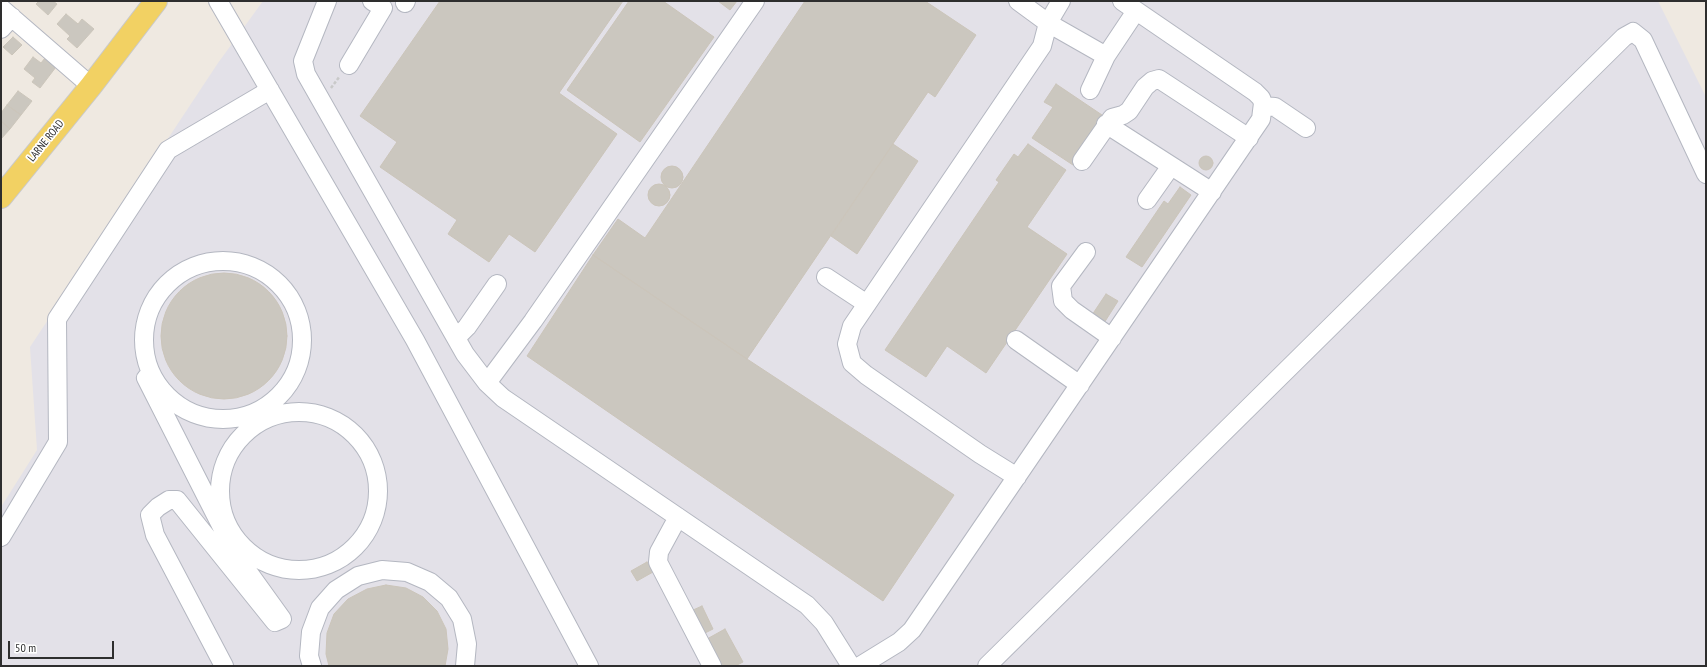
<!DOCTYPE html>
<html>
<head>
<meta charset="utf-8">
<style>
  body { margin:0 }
  #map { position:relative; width:1707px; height:667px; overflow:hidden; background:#efe9e1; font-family:"PT Sans Narrow",sans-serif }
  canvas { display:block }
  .frame { position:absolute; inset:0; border:2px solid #2e2e2e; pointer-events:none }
  .scale { position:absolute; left:8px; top:641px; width:106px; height:18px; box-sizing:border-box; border:2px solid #2e2e2e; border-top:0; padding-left:5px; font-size:12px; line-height:14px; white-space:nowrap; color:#2e2e2e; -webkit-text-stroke:3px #fff; paint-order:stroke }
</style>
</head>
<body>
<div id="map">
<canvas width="1707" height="667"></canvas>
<div class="frame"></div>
<div class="scale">50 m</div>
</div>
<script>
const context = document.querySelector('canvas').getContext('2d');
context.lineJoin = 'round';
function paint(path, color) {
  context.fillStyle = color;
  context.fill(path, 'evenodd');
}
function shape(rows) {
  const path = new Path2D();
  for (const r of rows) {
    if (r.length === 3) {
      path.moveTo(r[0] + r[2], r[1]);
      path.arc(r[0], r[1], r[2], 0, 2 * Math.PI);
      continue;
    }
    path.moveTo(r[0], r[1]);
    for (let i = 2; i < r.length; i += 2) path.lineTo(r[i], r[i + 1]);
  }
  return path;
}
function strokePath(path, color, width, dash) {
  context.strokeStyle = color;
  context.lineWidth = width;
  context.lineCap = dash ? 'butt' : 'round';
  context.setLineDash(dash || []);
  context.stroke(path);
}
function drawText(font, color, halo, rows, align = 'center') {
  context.font = font + ' "PT Sans Narrow",sans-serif';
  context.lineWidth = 3.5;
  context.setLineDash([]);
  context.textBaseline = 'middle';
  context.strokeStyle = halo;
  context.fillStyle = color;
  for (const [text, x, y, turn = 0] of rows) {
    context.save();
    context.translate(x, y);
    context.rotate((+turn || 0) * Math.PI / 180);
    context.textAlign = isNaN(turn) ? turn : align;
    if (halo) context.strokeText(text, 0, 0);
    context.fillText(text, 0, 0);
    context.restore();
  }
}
paint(shape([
  [263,1,1658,1,1706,97,1706,666,1,666,1,507,37,450,30,347,218,63]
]), '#e3e1e8');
const building = shape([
  [39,1,53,1,57,4,48,15,36,4,39,1],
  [440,1,623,1,559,93,617,134,535,252,509,234,489,262,448,234,457,220,380,167,397,142,360,116,440,1],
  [629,1,663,1,714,37,640,142,567,90,629,1],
  [718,1,737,1,730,10,718,1],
  [805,1,925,1,976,35,935,97,928,92,747,359,593,255,618,219,645,238,805,1],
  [66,14,78,24,82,19,94,29,77,48,67,39,70,36,57,24,66,14],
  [13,37,22,45,12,55,3,47,13,37],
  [33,57,41,63,45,58,56,67,40,88,32,82,35,78,24,69,33,57],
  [1056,84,1105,117,1073,165,1032,138,1053,107,1044,102,1056,84],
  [18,91,32,101,21,115,7,105,18,91],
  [7,105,21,115,10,129,1,121,1,113,7,105],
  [1,121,10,129,1,139,1,121],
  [893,144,918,161,857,254,831,236,893,144],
  [1028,144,1066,170,1027,227,1067,254,986,373,947,346,926,377,885,350,999,182,996,180,1014,154,1018,157,1028,144],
  [1206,163,7],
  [672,177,11],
  [659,195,11],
  [1180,187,1191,195,1142,267,1126,257,1164,201,1168,204,1180,187],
  [593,255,747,359,954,495,883,601,527,356,593,255],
  [224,336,63],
  [1106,294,1118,301,1104,323,1092,315,1106,294],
  [647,562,653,572,637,581,631,571,647,562],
  [386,585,406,588,423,597,437,611,446,629,448,649,445,666,329,666,326,654,327,633,334,614,348,599,367,589,386,585],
  [702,606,713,629,703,634,691,611,702,606],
  [725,629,743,662,735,666,722,666,707,639,725,629]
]);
paint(building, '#cbc7bf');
strokePath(building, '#cbc5ba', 1);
const minor = shape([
  [218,1,415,340,589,666],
  [327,1,303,61,306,74,465,354,487,383,503,398,807,605,824,623,851,666],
  [1018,1,1048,23,1106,56],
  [405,3,406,1],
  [1,8,91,86],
  [1,29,12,17],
  [349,65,383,8,372,1],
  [1090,90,1106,56,1136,11],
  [1263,106,1275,107,1306,128],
  [1106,124,1212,192],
  [1082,161,1112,118,1123,115,1129,111,1145,87,1152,81,1159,79,1249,138],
  [1147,200,1171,166],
  [1086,252,1061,286,1063,301,1072,310,1112,338],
  [223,340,79],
  [826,277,867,304],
  [456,338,467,327,497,284],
  [1016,340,1080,385],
  [151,373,146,378,236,555,282,619,275,622,177,500,169,500,158,507,150,515,155,535,224,666],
  [487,383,533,321,755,1],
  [299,491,79],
  [1017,477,980,454,866,375,852,363,847,344,852,326,1042,46,1048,23,1061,1],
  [678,517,659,552,658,562,712,666],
  [1,537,58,442,57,319,168,150,270,90],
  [312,666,309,656,311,632,320,608,336,590,358,576,382,570,407,572,430,582,449,598,462,619,467,644,465,666],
  [860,666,899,642,912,630,1261,119,1263,103,1261,98,1255,92,1122,1],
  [987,666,1624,37,1633,32,1643,40,1706,174]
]);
const major = shape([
  [1,197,91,86,156,1]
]);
strokePath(minor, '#b4b7c1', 20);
strokePath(major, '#c9c9c9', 24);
strokePath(shape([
  [331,88,340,76]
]), '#c9c9c9', 2.5, [3, 2]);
strokePath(minor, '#fff', 18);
strokePath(major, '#f2d163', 22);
drawText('11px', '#2e2e2e', '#fff', [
  ["LARNE ROAD",46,141,-51]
]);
</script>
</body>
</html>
